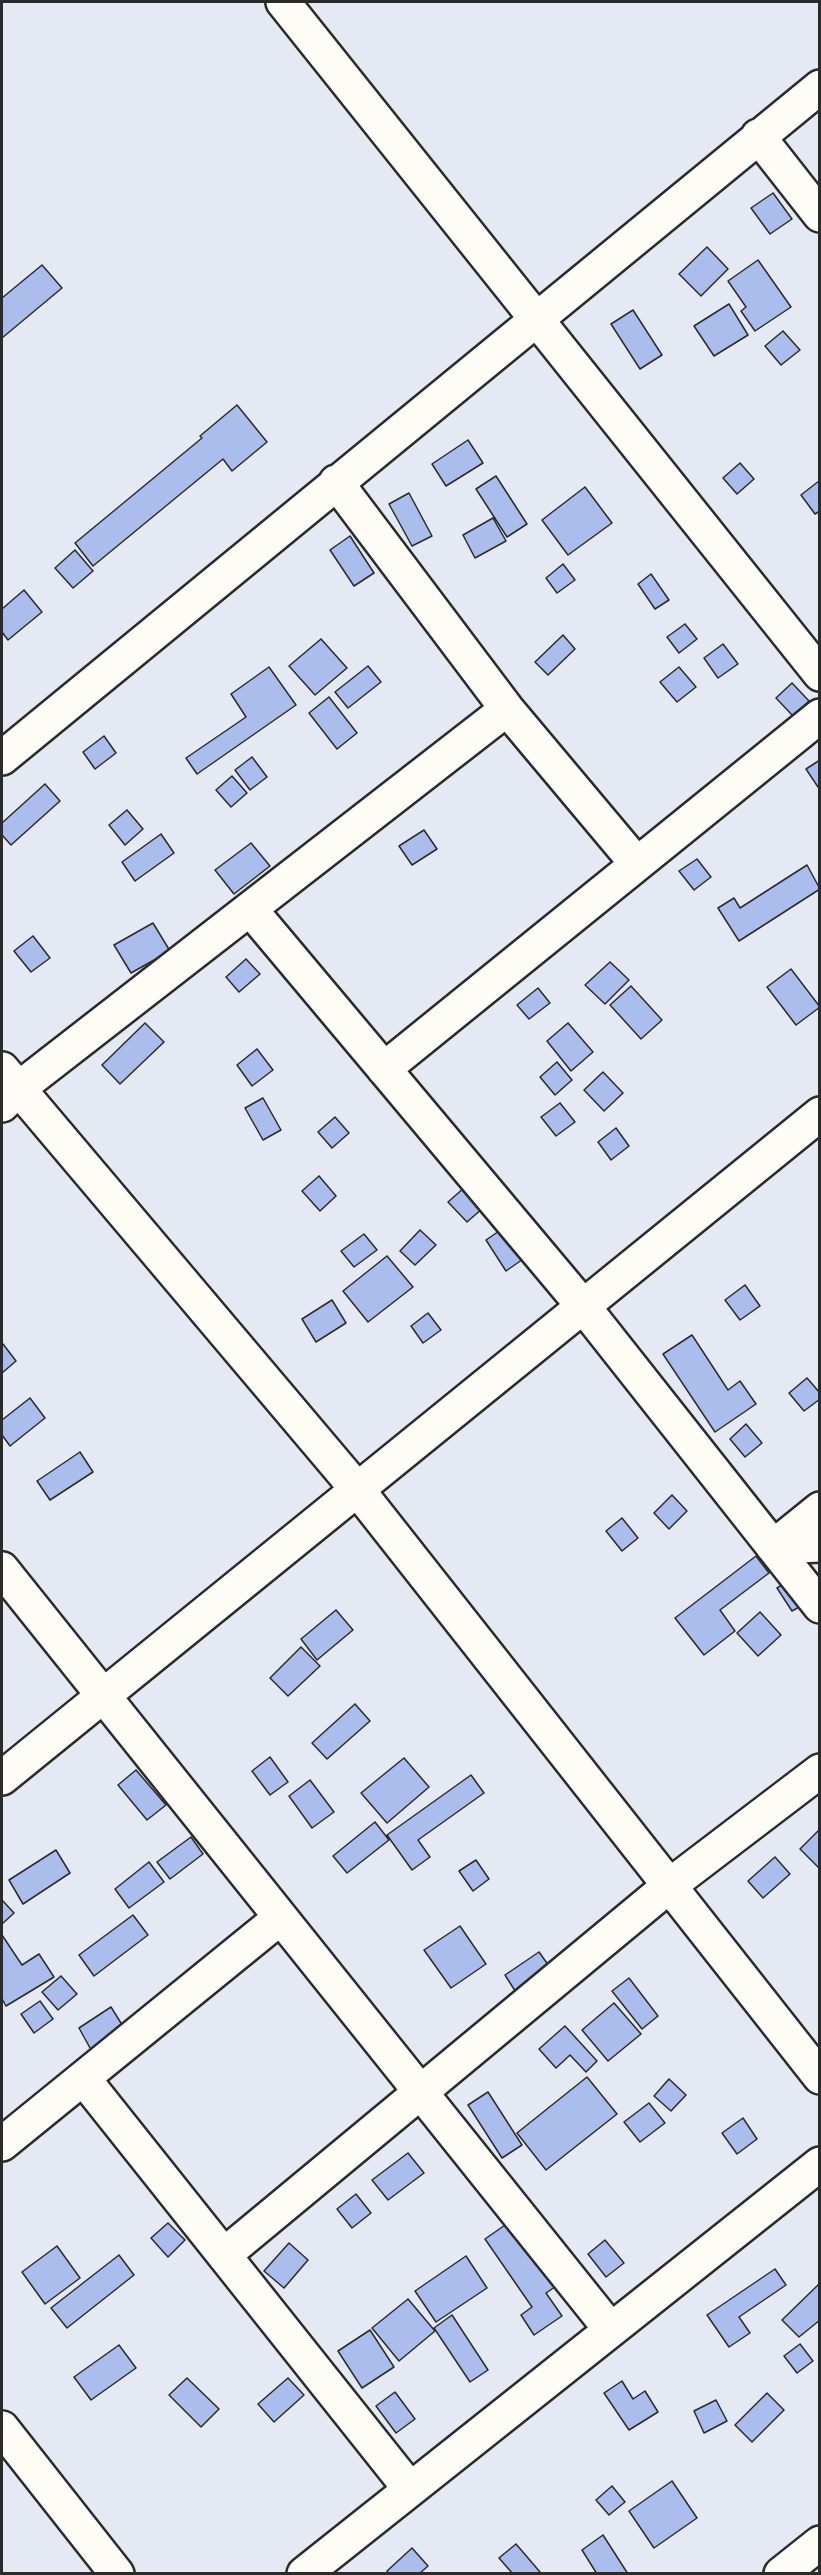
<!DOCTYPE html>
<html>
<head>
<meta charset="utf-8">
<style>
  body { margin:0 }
  #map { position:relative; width:821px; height:2575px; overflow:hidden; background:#e4e9f4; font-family:Itim,sans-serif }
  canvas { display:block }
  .frame { position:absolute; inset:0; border:3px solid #2b2b2b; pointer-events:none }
</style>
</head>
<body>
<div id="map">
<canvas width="821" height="2575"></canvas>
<div class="frame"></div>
</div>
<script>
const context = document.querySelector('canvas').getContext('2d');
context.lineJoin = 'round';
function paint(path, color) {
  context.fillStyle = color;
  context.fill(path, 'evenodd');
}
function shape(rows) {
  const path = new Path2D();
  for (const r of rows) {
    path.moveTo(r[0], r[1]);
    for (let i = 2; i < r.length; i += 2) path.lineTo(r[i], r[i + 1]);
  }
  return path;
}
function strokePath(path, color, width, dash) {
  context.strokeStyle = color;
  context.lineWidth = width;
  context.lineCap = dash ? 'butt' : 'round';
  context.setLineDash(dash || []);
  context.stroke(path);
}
const building = shape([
  [773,193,792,219,770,234,751,208,773,193],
  [707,247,728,269,701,296,679,274,707,247],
  [758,260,791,307,755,331,741,311,746,307,728,281,758,260],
  [42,265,62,288,2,338,2,298,42,265],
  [729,304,748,335,714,356,694,326,729,304],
  [633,310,662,355,640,369,611,324,633,310],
  [783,331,800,350,781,365,765,346,783,331],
  [237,405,267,442,232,471,223,459,93,566,75,543,202,438,200,436,237,405],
  [468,440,483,463,446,486,432,464,468,440],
  [740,463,754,479,737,494,723,478,740,463],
  [496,476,527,524,507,537,476,489,496,476],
  [819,481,820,511,815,514,801,495,819,481],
  [585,487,612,523,568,555,542,520,585,487],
  [409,493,432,536,412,546,389,504,409,493],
  [493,518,506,541,475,558,463,535,493,518],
  [350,536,374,573,354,586,330,550,350,536],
  [75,550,93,571,73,588,55,568,75,550],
  [563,564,575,580,557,593,546,578,563,564],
  [651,574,669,600,655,609,638,584,651,574],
  [24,590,42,612,8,640,2,632,2,609,24,590],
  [685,624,697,639,679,653,667,637,685,624],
  [563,635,575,649,548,675,535,662,563,635],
  [321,639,347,668,315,695,289,666,321,639],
  [723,644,738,664,718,678,704,658,723,644],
  [368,666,381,682,348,708,335,692,368,666],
  [269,667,296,705,197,774,186,758,246,717,231,694,269,667],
  [679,667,696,687,677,702,660,682,679,667],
  [792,683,809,701,793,716,776,698,792,683],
  [329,697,357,733,337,749,309,713,329,697],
  [104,736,116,753,95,769,83,752,104,736],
  [252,757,267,777,250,790,235,770,252,757],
  [820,760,820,790,806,769,820,760],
  [232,776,247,793,231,807,216,790,232,776],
  [45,784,60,801,11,845,2,835,2,823,45,784],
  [127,810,143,829,125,845,109,825,127,810],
  [424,830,437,849,412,865,399,846,424,830],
  [161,834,174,853,135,881,122,862,161,834],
  [251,843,270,866,234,894,215,870,251,843],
  [697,859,711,877,694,890,679,871,697,859],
  [807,865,820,889,739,941,718,908,734,898,740,908,807,865],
  [153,923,170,951,131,973,114,945,153,923],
  [33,936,50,958,31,972,14,951,33,936],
  [246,959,260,974,239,992,226,977,246,959],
  [610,962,629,980,605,1004,585,985,610,962],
  [791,969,820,1007,796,1025,767,987,791,969],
  [631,986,662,1020,641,1039,610,1005,631,986],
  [538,988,550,1003,529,1019,517,1005,538,988],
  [145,1023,164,1042,120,1084,102,1065,145,1023],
  [568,1023,593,1052,571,1071,547,1041,568,1023],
  [257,1049,273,1070,252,1086,237,1065,257,1049],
  [557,1062,572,1080,555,1095,540,1077,557,1062],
  [603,1072,623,1093,604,1111,584,1090,603,1072],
  [263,1098,281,1130,263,1140,245,1108,263,1098],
  [560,1103,575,1122,556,1136,541,1117,560,1103],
  [335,1117,349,1133,332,1148,318,1132,335,1117],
  [616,1128,629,1146,611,1160,598,1142,616,1128],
  [319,1176,336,1196,320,1211,302,1191,319,1176],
  [465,1187,483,1208,467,1222,448,1202,465,1187],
  [505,1227,526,1257,506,1271,486,1240,505,1227],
  [420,1230,436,1245,415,1265,400,1251,420,1230],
  [364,1234,377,1250,354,1267,341,1251,364,1234],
  [387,1256,413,1287,368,1322,343,1291,387,1256],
  [745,1285,760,1306,740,1320,725,1300,745,1285],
  [332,1300,346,1323,316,1342,302,1319,332,1300],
  [428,1313,441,1330,423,1343,411,1326,428,1313],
  [692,1335,728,1390,740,1381,756,1404,715,1432,663,1354,692,1335],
  [3,1344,16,1361,2,1373,2,1346,3,1344],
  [807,1378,820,1393,820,1399,804,1411,789,1393,807,1378],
  [30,1398,45,1418,10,1446,2,1435,2,1420,30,1398],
  [746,1424,762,1443,745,1457,730,1439,746,1424],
  [80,1452,93,1472,50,1500,37,1481,80,1452],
  [672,1495,687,1511,669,1529,654,1513,672,1495],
  [622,1518,638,1538,622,1551,606,1531,622,1518],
  [756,1556,769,1573,720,1610,735,1631,704,1655,675,1618,756,1556],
  [793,1578,808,1602,792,1611,777,1588,793,1578],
  [336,1610,353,1630,317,1660,301,1639,336,1610],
  [760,1612,781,1635,758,1656,737,1633,760,1612],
  [301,1647,320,1666,288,1696,270,1678,301,1647],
  [355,1704,370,1721,327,1759,312,1743,355,1704],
  [270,1757,288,1782,270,1795,252,1771,270,1757],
  [404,1758,429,1787,387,1823,361,1793,404,1758],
  [136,1770,166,1805,147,1820,118,1785,136,1770],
  [471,1775,484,1793,418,1840,430,1857,412,1870,387,1835,471,1775],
  [310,1780,334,1812,312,1828,289,1796,310,1780],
  [375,1822,389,1840,347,1873,333,1856,375,1822],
  [818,1831,820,1832,820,1869,800,1849,818,1831],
  [191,1837,203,1854,170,1879,157,1862,191,1837],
  [56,1850,70,1873,23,1904,9,1880,56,1850],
  [775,1857,790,1874,763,1898,748,1881,775,1857],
  [476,1860,489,1879,473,1891,459,1871,476,1860],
  [149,1862,164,1882,129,1908,115,1889,149,1862],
  [2,1900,14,1913,2,1924,2,1900],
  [133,1915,148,1935,94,1976,79,1955,133,1915],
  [460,1926,486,1964,451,1988,424,1950,460,1926],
  [2,1935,22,1965,39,1954,54,1977,6,2006,2,1999,2,1935],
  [539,1952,554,1973,519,1997,505,1975,539,1952],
  [61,1976,77,1994,58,2010,42,1992,61,1976],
  [629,1978,658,2016,642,2029,612,1991,629,1978],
  [40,2001,53,2019,34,2033,21,2014,40,2001],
  [614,2003,641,2034,608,2061,582,2030,614,2003],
  [111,2007,134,2044,100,2066,79,2028,111,2007],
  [565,2026,597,2061,586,2072,570,2055,556,2068,539,2049,565,2026],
  [587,2077,617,2114,546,2170,517,2133,587,2077],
  [669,2079,686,2095,671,2111,654,2096,669,2079],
  [488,2092,522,2145,502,2158,468,2105,488,2092],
  [649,2103,665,2123,640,2142,624,2122,649,2103],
  [743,2118,757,2139,737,2154,722,2133,743,2118],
  [408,2153,424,2173,388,2200,372,2180,408,2153],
  [356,2194,371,2213,352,2228,337,2209,356,2194],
  [518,2216,562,2282,546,2293,562,2316,534,2335,521,2315,532,2307,485,2239,518,2216],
  [168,2223,185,2240,168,2257,151,2238,168,2223],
  [605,2240,624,2263,606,2277,588,2254,605,2240],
  [289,2243,308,2260,284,2288,264,2271,289,2243],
  [57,2246,80,2278,45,2304,22,2272,57,2246],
  [119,2255,134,2275,67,2328,51,2308,119,2255],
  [466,2256,487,2288,436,2322,415,2291,466,2256],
  [775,2269,786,2285,739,2317,750,2333,729,2347,707,2315,775,2269],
  [819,2284,820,2320,799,2337,782,2320,819,2284],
  [408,2299,435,2331,399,2361,372,2328,408,2299],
  [452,2315,488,2370,470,2382,434,2328,452,2315],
  [370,2330,394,2367,362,2388,338,2351,370,2330],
  [800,2344,813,2361,797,2373,784,2356,800,2344],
  [119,2345,136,2368,91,2400,74,2377,119,2345],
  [187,2378,219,2409,201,2427,169,2395,187,2378],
  [288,2378,304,2395,274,2422,258,2404,288,2378],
  [622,2381,633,2399,645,2391,658,2412,629,2430,604,2393,622,2381],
  [395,2392,415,2419,396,2433,376,2406,395,2392],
  [767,2393,784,2410,752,2442,735,2425,767,2393],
  [716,2400,727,2421,704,2433,694,2411,716,2400],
  [672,2481,697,2518,654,2548,629,2511,672,2481],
  [612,2486,625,2502,609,2515,596,2500,612,2486],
  [603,2535,628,2574,597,2574,582,2550,603,2535],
  [516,2544,540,2572,538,2574,513,2574,499,2558,516,2544],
  [412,2548,428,2566,419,2574,389,2574,387,2571,412,2548]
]);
paint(building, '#abbded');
strokePath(building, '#2b2b2b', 1.5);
const street = shape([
  [283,2,820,674],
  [758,136,820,215],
  [336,482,507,709,637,864],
  [2,758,820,87],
  [250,909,583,1306,820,1606],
  [384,1069,820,716],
  [2,1105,18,1089,507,709],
  [820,1509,773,1547,820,1545],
  [2,1569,611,2330],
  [2,1778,820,1114],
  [83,2078,410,2489],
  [2,2144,280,1918],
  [224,2255,669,1886,820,1771],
  [2,2428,117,2574],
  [304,2574,820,2164],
  [781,2574,820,2543]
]);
const secondary = shape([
  [2,1069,357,1489,820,2077]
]);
strokePath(street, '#2b2b2b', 38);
strokePath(secondary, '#2b2b2b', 38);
strokePath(street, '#fdfcf7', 33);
strokePath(secondary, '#fdfcf7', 33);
</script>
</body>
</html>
